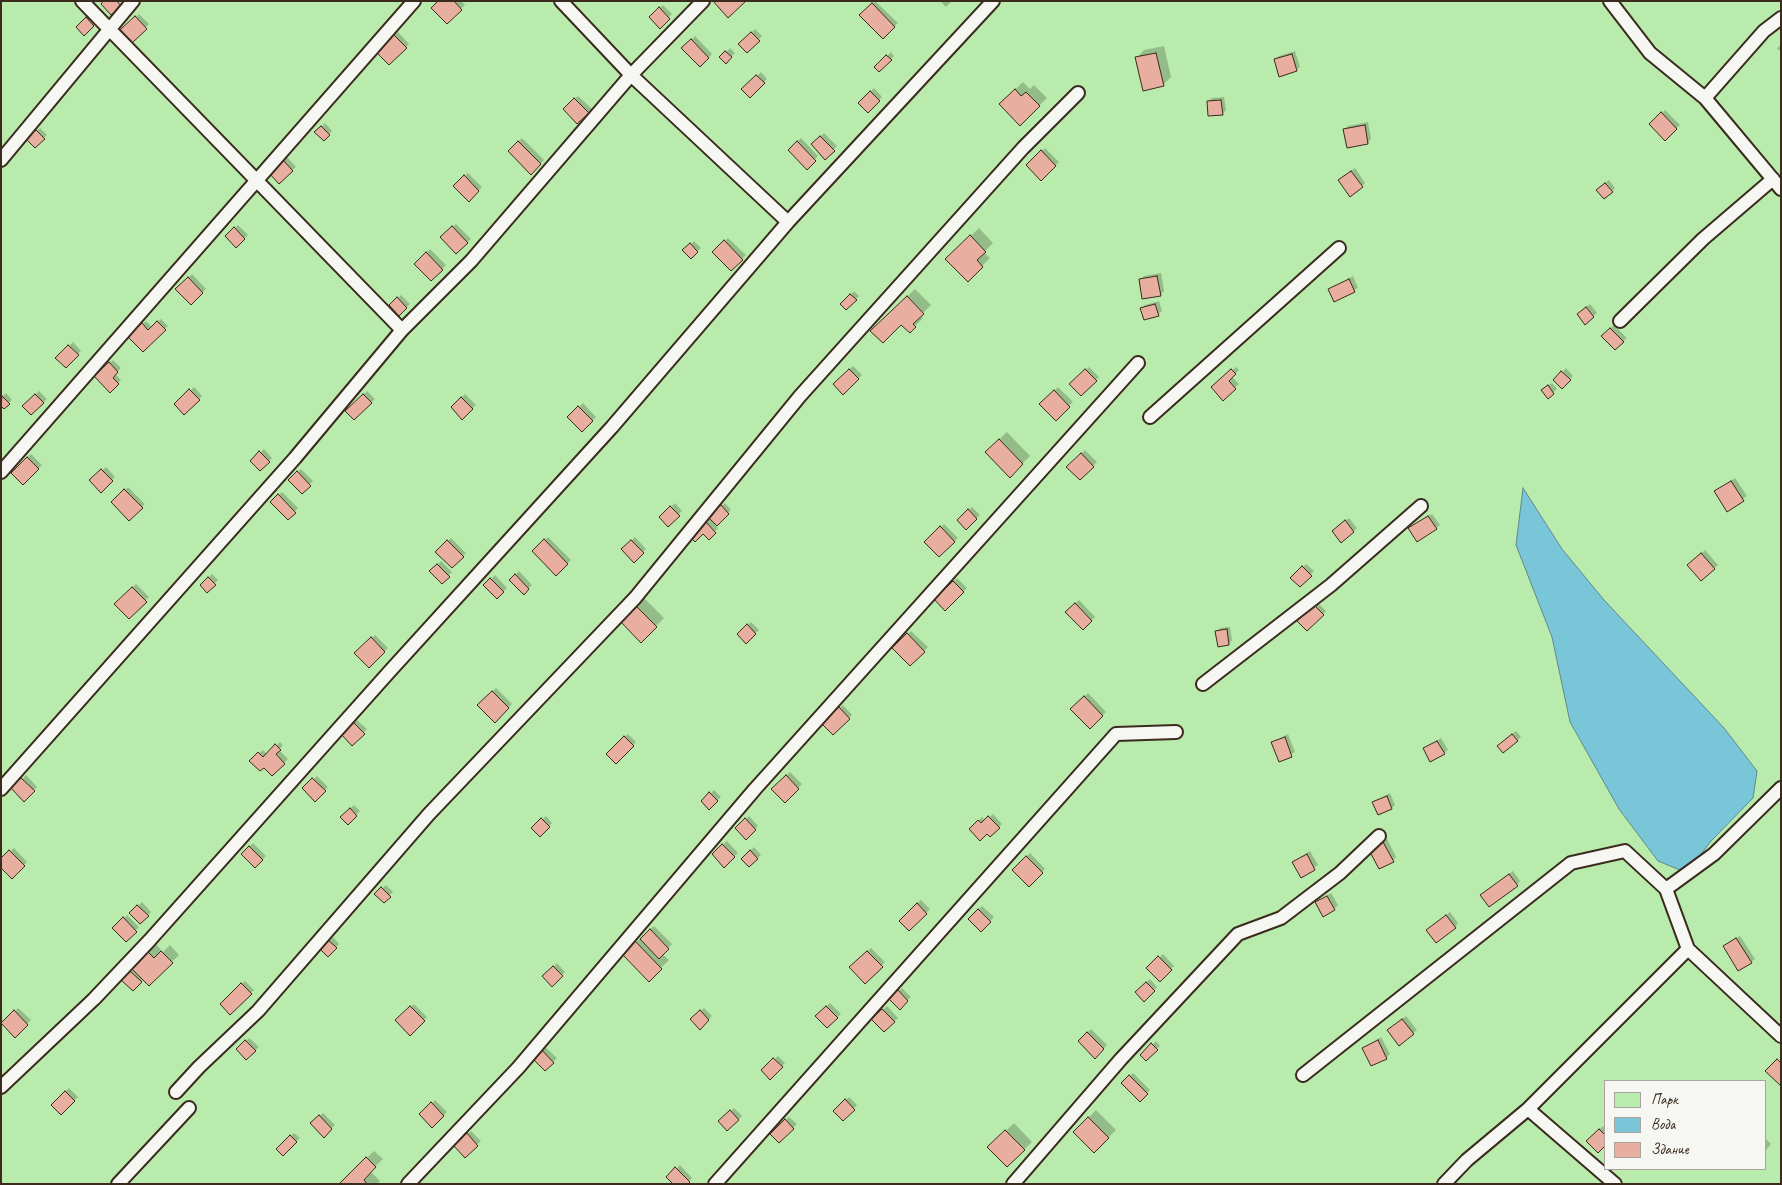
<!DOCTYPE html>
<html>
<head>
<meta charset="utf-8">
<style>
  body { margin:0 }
  #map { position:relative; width:1782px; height:1185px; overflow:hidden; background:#f6f6f2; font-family:Caveat,sans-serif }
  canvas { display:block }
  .frame { position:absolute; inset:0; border:2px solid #3b2a1e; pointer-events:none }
  .legend { position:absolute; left:1604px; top:1080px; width:162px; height:90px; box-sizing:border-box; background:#f6f6f2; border:1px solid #aba49d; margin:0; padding:6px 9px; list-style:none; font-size:15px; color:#3b2a1e }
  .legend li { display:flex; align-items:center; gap:10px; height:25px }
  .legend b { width:25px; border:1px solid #aba49d }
</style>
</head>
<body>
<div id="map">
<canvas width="1782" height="1185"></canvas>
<div class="frame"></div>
<ul class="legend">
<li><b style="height:14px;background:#b9ecac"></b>Парк</li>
<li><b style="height:14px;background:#7ac6d9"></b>Вода</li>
<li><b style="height:14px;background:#e8afa1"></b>Здание</li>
</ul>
</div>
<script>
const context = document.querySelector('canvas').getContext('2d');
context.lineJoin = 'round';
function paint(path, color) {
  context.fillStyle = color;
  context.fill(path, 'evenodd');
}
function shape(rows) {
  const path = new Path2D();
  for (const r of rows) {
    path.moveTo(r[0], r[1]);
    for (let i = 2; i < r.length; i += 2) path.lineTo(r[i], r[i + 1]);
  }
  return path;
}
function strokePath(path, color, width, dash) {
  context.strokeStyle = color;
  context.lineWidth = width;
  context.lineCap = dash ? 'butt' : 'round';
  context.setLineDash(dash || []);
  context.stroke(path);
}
paint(shape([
  [1,1,1781,1,1781,1184,1,1184],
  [1606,1081,1766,1081,1766,1169,1606,1169]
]), '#b9ecac');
const water = shape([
  [1523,488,1562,549,1604,600,1724,728,1757,771,1753,798,1711,841,1687,873,1658,861,1619,809,1570,722,1552,637,1516,545,1523,488]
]);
paint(water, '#7ac6d9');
strokePath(water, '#61888e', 1);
paint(shape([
  [440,1,461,1,465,5,447,23],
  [875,1,898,23,883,37,861,15],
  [940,1,952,1,946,7],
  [663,5,672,14,660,27,650,17],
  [139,14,149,24,132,41,122,30],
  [90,15,97,22,84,34,78,27],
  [755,29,762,36,747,51,740,44],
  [398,32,409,44,389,64,377,52],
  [695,36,712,54,700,65,683,48],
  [1781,45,1781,52,1777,48],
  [1164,46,1171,77,1163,85,1137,57,1144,50],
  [730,48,735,53,726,62,721,57],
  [1295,51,1300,67,1296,70,1275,59,1279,56],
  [891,52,894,56,879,71,876,67],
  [761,72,767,79,750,96,743,89],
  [1023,82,1030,89,1034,85,1047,98,1020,124,1000,104],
  [874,88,882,97,868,111,859,103],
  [578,96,592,109,578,123,564,109],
  [1224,97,1226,110,1222,114,1208,101,1212,98],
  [1665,110,1680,125,1665,139,1650,124],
  [1368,122,1371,139,1368,143,1344,129,1348,126],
  [325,123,332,131,324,139,316,132],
  [40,128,47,135,35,146,28,139],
  [824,133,837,146,825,158,813,145],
  [522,138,544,160,531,173,509,151],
  [801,138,818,156,807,168,789,150],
  [1045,148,1059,162,1041,179,1027,165],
  [287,157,296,167,279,182,270,173],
  [1355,168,1365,183,1362,186,1343,177],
  [468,173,482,187,469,200,455,186],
  [1609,180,1615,188,1612,191,1601,186],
  [456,224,471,239,456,252,442,237],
  [238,225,248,235,236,246,227,236],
  [979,228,993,243,984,252,990,258,968,280,947,259],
  [728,238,746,255,731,270,714,252],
  [694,241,701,248,691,257,684,251],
  [430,249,446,265,431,280,416,264],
  [1161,273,1164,291,1160,295,1140,280,1144,276],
  [192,274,206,289,191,303,177,289],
  [1353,276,1358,288,1335,300,1329,290],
  [915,289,931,305,920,316,923,318,910,331,901,323,872,331],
  [854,291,859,296,846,309,842,304],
  [401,295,410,304,399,314,390,306],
  [1159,301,1162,311,1158,314,1141,309,1145,305],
  [1590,304,1597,313,1593,316,1578,314],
  [161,319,168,326,143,350,130,337,146,321,152,327],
  [1614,325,1627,338,1615,349,1603,336],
  [73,342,81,351,66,366,57,358],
  [113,360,121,368,115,374,121,380,110,391,96,376],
  [853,366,862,375,843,393,835,384],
  [1089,367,1099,377,1081,394,1071,384],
  [1236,367,1239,370,1232,377,1239,384,1223,399,1216,384],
  [1566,368,1573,376,1562,387,1555,380],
  [1552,383,1557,389,1548,397,1546,387],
  [194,387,202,396,184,414,176,404],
  [1058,387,1073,402,1056,419,1041,404],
  [39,391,47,399,31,414,24,406],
  [367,391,375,399,354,419,347,411],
  [6,393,12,400,4,407,1,405,1,398],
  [465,394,476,405,462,418,452,407],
  [583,403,596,417,582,431,569,417],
  [1007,432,1030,456,1010,476,986,452],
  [264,449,272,458,260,470,251,461],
  [1085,450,1097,462,1080,479,1068,467],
  [31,454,42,465,23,484,12,473],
  [106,467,115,477,101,491,91,480],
  [301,469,313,481,302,492,290,480],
  [1735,478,1747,496,1727,510,1715,492],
  [128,487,145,504,129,520,112,502],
  [282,492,298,508,288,518,272,502],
  [675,503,682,511,668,525,661,517],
  [725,503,731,510,715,525,718,528,709,538,703,532,691,536],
  [972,507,980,515,966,528,958,520],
  [1432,514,1440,525,1436,528,1414,525],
  [1349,518,1357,528,1342,541,1337,528],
  [944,524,958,538,939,556,926,542],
  [548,537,571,560,556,574,534,551],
  [635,537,646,549,634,561,623,549],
  [451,538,466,553,452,567,437,552],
  [1705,550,1718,565,1701,580,1692,562],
  [441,561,452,572,442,583,431,571],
  [1306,564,1314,571,1300,586,1292,578],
  [519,571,532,585,524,593,511,580],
  [212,574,218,580,207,591,201,585],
  [495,575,507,588,497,597,485,585],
  [957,578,967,588,945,609,936,599],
  [136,584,149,597,129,617,116,604],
  [644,598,664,618,641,641,621,620],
  [1079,600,1095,617,1083,629,1067,612],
  [1317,602,1326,611,1307,630,1298,620],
  [751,622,759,630,746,642,738,634],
  [1230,627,1232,640,1229,644,1216,632,1220,628],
  [911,631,928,647,910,665,894,648],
  [375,635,388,648,369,666,356,653],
  [496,688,512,704,495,721,479,705],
  [1088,693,1106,712,1090,727,1072,709],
  [843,705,852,715,833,733,824,724],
  [357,720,367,729,352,744,343,734],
  [1516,731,1521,737,1503,752,1502,743],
  [628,734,636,742,616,762,607,754],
  [1288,734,1295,752,1280,760,1273,742],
  [1441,738,1448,750,1444,753,1424,749],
  [280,742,283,745,279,750,288,759,272,775,264,766,251,761,263,750,267,754],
  [790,772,802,784,785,802,773,789],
  [26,775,37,787,24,800,13,788],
  [317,776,328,787,315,800,304,788],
  [714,790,721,797,709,808,702,801],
  [1390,793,1395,805,1392,808,1373,802],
  [354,805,360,811,348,823,342,817],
  [993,814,1002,824,990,835,987,833,970,829,982,817,985,821],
  [546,816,552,823,540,835,533,828],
  [749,816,758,826,746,838,737,828],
  [1387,839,1396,857,1393,861,1374,846],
  [727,841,738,853,724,866,713,854],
  [253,843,266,856,255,867,242,854],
  [754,847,761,855,749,866,742,859],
  [14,848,27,862,12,877,1,860],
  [1310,851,1318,865,1301,876,1293,862],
  [1030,853,1045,869,1029,885,1013,870],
  [1513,871,1520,881,1517,885,1485,892],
  [386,885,393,892,384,901,376,894],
  [1331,893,1338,905,1334,909,1317,903],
  [921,900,930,909,909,930,900,921],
  [142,902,151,912,140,923,131,913],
  [982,906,994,917,981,931,969,919],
  [1450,912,1458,923,1455,927,1432,927],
  [127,915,139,927,126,940,114,928],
  [654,926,672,944,662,954,669,960,649,980,623,954],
  [1740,936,1755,959,1751,962,1728,943],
  [333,937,339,944,328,956,321,949],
  [156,944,163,952,170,945,179,955,149,984,144,979,133,990,123,980,134,969,132,967],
  [871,948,885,962,865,982,851,967],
  [1163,954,1174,966,1160,980,1148,968],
  [557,963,565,972,552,985,544,976],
  [1150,979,1157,987,1144,1000,1136,992],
  [245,981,254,990,230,1013,221,1004],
  [902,988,911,997,900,1008,891,999],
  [830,1003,841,1014,827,1027,817,1016],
  [414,1004,427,1017,410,1034,397,1020],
  [887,1006,898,1018,884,1031,873,1019],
  [18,1008,31,1020,15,1036,3,1023],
  [704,1008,712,1016,700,1028,692,1020],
  [1406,1016,1417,1030,1413,1033,1392,1027],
  [1091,1029,1107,1045,1095,1057,1079,1041],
  [1381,1037,1390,1054,1386,1058,1364,1048],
  [249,1038,259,1047,246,1059,237,1049],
  [1156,1041,1160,1046,1146,1059,1142,1055],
  [544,1046,557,1058,545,1070,533,1057],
  [778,1056,785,1063,770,1078,763,1070],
  [1133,1073,1150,1090,1140,1100,1123,1083],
  [69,1088,78,1097,61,1113,53,1105],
  [849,1097,857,1105,843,1120,834,1111],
  [435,1100,447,1112,432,1126,421,1114],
  [734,1108,742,1116,728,1130,720,1122],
  [1096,1110,1116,1130,1094,1152,1074,1132],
  [323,1113,335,1125,324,1136,312,1123],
  [789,1117,797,1124,779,1142,772,1134],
  [1014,1123,1032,1142,1007,1165,989,1147],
  [1603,1126,1606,1129,1606,1143,1588,1141],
  [471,1131,481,1141,465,1156,455,1146],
  [294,1133,300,1138,283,1154,278,1148],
  [1766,1139,1771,1144,1766,1150],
  [374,1151,383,1159,370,1171,380,1181,377,1184,340,1184],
  [680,1165,692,1178,686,1184,668,1177]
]), '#0003');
const building = shape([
  [103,1,117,1,121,6,111,15,101,4,103,1],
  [438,1,454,1,462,10,447,24,431,8,438,1],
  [713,1,746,1,728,18,713,1],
  [872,3,895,27,883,39,859,15,872,3],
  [659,7,670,19,660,29,649,17,659,7],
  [135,16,147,29,132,43,120,30,135,16],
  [86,17,94,26,84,36,76,27,86,17],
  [751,32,760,41,747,53,738,44,751,32],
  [394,35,407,48,389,65,376,52,394,35],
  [691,39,709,58,700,67,681,48,691,39],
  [725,51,732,57,726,64,719,57,725,51],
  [1156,53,1164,86,1143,91,1135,57,1156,53],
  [1292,54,1297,71,1279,77,1274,59,1292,54],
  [886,55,892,60,879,72,874,67,886,55],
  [756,75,765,83,750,98,741,89,756,75],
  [1015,89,1021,96,1026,92,1040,106,1020,126,999,104,1015,89],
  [870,91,880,101,868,113,858,103,870,91],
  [574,98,589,113,577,124,563,109,574,98],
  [1221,100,1223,115,1208,116,1207,101,1221,100],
  [1661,112,1677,129,1665,141,1649,124,1661,112],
  [1365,125,1368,144,1347,148,1343,129,1365,125],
  [321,126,330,135,324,141,314,132,321,126],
  [36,130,45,139,35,148,26,139,36,130],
  [820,136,835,151,825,160,811,144,820,136],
  [518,141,541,164,531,175,508,151,518,141],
  [797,141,816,161,807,170,788,150,797,141],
  [1041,150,1056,166,1041,181,1026,165,1041,150],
  [283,160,293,171,279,184,269,173,283,160],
  [1351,171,1363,187,1350,197,1338,180,1351,171],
  [464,175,479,191,469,202,453,186,464,175],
  [1605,183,1613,192,1604,199,1596,190,1605,183],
  [452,226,468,243,456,254,440,237,452,226],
  [234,227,245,239,236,248,225,236,234,227],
  [970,235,986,252,977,260,983,267,968,282,945,259,970,235],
  [724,240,743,260,731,271,712,252,724,240],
  [690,243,698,252,691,259,682,250,690,243],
  [426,252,443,270,431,281,414,264,426,252],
  [1157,276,1161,296,1142,299,1139,279,1157,276],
  [188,277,203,293,191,305,175,289,188,277],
  [1349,279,1355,292,1334,302,1328,289,1349,279],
  [850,294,857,300,846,310,840,304,850,294],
  [907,296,924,314,913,324,916,327,910,333,901,325,883,343,870,331,907,296],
  [397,297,407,308,399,316,389,305,397,297],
  [1155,304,1159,316,1144,320,1140,308,1155,304],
  [1586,307,1594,317,1585,325,1577,314,1586,307],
  [157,321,166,330,143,352,128,337,142,323,148,330,157,321],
  [1610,328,1624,342,1615,350,1601,336,1610,328],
  [68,345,79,355,66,368,55,358,68,345],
  [109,362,118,372,113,378,119,384,110,393,94,376,109,362],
  [849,369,859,379,843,395,833,384,849,369],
  [1085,369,1097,381,1081,396,1069,384,1085,369],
  [1231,369,1236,374,1229,381,1236,389,1223,401,1211,387,1231,369],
  [1561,371,1571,380,1562,389,1553,380,1561,371],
  [1548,385,1554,394,1548,399,1541,390,1548,385],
  [189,389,200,400,184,415,174,404,189,389],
  [1054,390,1070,407,1056,421,1039,404,1054,390],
  [35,394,44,403,31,415,22,406,35,394],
  [363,394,372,403,354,420,345,411,363,394],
  [2,396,10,404,4,409,1,406,2,396],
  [461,397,473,409,462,420,451,407,461,397],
  [578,406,593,421,582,432,567,417,578,406],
  [999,439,1023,464,1010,478,985,452,999,439],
  [259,451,270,462,260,471,250,461,259,451],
  [1081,453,1094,467,1080,480,1066,467,1081,453],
  [27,457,39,469,23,485,11,473,27,457],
  [101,469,113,481,101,493,89,480,101,469],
  [297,471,311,486,302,494,288,480,297,471],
  [1731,481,1744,501,1727,512,1714,491,1731,481],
  [124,489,143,508,129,521,111,502,124,489],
  [278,494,296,513,288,520,270,502,278,494],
  [721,505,729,514,717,526,708,517,721,505],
  [670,506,680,516,668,527,659,517,670,506],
  [968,509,977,519,966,530,957,520,968,509],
  [1428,516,1437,529,1417,542,1408,528,1428,516],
  [1345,520,1354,532,1341,543,1332,531,1345,520],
  [705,521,716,533,709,540,703,534,695,542,689,536,705,521],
  [940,526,955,542,939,557,924,542,940,526],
  [544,539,568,564,556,576,532,551,544,539],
  [447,540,464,557,452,568,435,552,447,540],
  [631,540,644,553,634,563,621,549,631,540],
  [1701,553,1715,569,1701,581,1687,565,1701,553],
  [437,564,450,577,442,584,429,571,437,564],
  [1302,566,1312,576,1300,587,1290,578,1302,566],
  [515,574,529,589,524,595,509,580,515,574],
  [208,577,216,585,207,593,200,585,208,577],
  [490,578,504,592,497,599,483,585,490,578],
  [953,581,964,592,945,611,934,599,953,581],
  [132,587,147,602,129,619,114,604,132,587],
  [1075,603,1092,621,1083,630,1065,612,1075,603],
  [1313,604,1324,615,1307,631,1296,620,1313,604],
  [635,605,657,627,641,643,619,620,635,605],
  [747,624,756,634,746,644,737,634,747,624],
  [1227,629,1229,645,1218,647,1215,631,1227,629],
  [907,633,925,652,910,666,892,648,907,633],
  [371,637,385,652,369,668,354,653,371,637],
  [492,691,509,708,495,723,477,705,492,691],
  [1084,696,1103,716,1090,729,1070,709,1084,696],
  [839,707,850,719,833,735,822,724,839,707],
  [353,722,365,734,352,746,341,734,353,722],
  [1512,734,1518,741,1503,753,1497,746,1512,734],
  [624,736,634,746,616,764,606,754,624,736],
  [1285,737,1292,757,1279,762,1271,742,1285,737],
  [1437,741,1445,754,1430,762,1423,748,1437,741],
  [275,744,281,750,276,754,285,764,272,776,264,768,260,771,249,761,258,752,263,757,275,744],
  [786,775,799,789,785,803,771,789,786,775],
  [21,778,35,791,24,802,11,788,21,778],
  [312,778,326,791,315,802,302,788,312,778],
  [709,792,718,801,709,810,701,801,709,792],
  [1387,796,1392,809,1378,815,1372,802,1387,796],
  [350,808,357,816,348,825,340,817,350,808],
  [988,816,1000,828,990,837,987,834,980,841,969,829,978,820,981,823,988,816],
  [541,818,550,827,540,837,531,828,541,818],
  [745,818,756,830,746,840,735,828,745,818],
  [1383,842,1394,862,1379,869,1369,850,1383,842],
  [722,844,735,857,724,868,712,854,722,844],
  [249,846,263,860,255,868,241,854,249,846],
  [9,850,25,866,12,879,1,868,1,858,9,850],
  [750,850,758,859,749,867,741,859,750,850],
  [1307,854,1315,870,1301,878,1292,862,1307,854],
  [1026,856,1043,873,1029,887,1012,870,1026,856],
  [1509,874,1518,886,1489,907,1480,895,1509,874],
  [381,887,391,897,384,903,374,894,381,887],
  [1327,896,1335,910,1323,917,1315,902,1327,896],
  [917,903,927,914,909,931,899,921,917,903],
  [137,905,149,916,140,924,129,913,137,905],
  [978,909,991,922,981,932,968,919,978,909],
  [1446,915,1456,928,1436,943,1426,930,1446,915],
  [123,917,137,932,126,942,112,928,123,917],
  [650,929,669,949,659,959,640,939,650,929],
  [1736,938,1752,963,1738,971,1723,946,1736,938],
  [328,940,337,948,328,957,319,948,328,940],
  [635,941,662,969,649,982,622,954,635,941],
  [147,951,154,958,161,951,173,963,149,986,130,967,147,951],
  [867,951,883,967,865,984,849,967,867,951],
  [1158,956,1172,970,1160,982,1146,968,1158,956],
  [553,966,563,976,552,987,542,976,553,966],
  [130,971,142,982,133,991,121,980,130,971],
  [1146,982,1155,991,1144,1002,1135,992,1146,982],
  [241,983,252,994,230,1015,220,1004,241,983],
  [898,990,908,1001,900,1010,889,999,898,990],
  [410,1006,425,1021,410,1036,395,1020,410,1006],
  [826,1006,838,1018,827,1028,815,1016,826,1006],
  [882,1009,895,1022,884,1032,871,1019,882,1009],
  [14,1010,28,1025,15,1038,1,1023,14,1010],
  [700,1010,709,1020,700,1030,690,1019,700,1010],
  [1402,1019,1414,1034,1399,1046,1387,1030,1402,1019],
  [1087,1032,1104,1049,1095,1059,1078,1041,1087,1032],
  [245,1040,256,1051,246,1060,236,1049,245,1040],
  [1378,1040,1387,1059,1371,1066,1362,1048,1378,1040],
  [1151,1043,1158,1050,1146,1061,1140,1055,1151,1043],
  [540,1048,554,1063,545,1071,531,1057,540,1048],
  [773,1058,783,1067,770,1080,761,1070,773,1058],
  [1777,1059,1781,1063,1781,1086,1765,1071,1777,1059],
  [1129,1075,1148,1094,1140,1102,1121,1083,1129,1075],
  [65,1091,75,1101,61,1115,51,1105,65,1091],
  [845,1099,855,1110,843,1121,833,1111,845,1099],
  [431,1102,444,1116,432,1128,419,1114,431,1102],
  [730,1110,739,1120,727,1131,718,1121,730,1110],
  [319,1115,332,1129,324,1138,310,1123,319,1115],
  [1088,1117,1109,1138,1094,1153,1073,1132,1088,1117],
  [785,1119,794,1129,779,1143,770,1134,785,1119],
  [1599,1129,1606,1136,1606,1145,1598,1153,1586,1141,1599,1129],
  [1005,1130,1025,1150,1007,1167,987,1147,1005,1130],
  [467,1133,478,1146,465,1158,454,1146,467,1133],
  [290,1135,297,1142,283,1156,276,1149,290,1135],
  [366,1157,376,1167,364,1180,367,1184,339,1184,366,1157],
  [675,1167,690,1182,688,1184,673,1184,666,1177,675,1167]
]);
paint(building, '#e8afa1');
strokePath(building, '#3b2a1e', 1);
const lane = shape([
  [82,1,402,330],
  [561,1,631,75,788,222],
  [1610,1,1650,53,1705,98,1781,189],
  [1705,98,1764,31,1781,18],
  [1,160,133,1],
  [1620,321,1703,239,1773,179],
  [1150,417,1339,248],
  [1,472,414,1],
  [1203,684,1331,585,1421,506],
  [1,789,295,458,402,330,471,261,631,75,703,1],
  [1666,889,1714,854,1781,788],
  [1303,1075,1571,863,1625,851,1666,889,1688,949,1781,1036],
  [1,1087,94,999,149,941,390,671,612,427,788,222,993,1],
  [176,1092,199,1067,258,1011,429,814,635,598,800,396,1023,148,1078,93],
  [1528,1109,1615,1184],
  [118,1184,189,1108],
  [408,1184,518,1068,755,789,1138,363],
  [715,1184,1116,734,1176,732],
  [1013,1184,1121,1059,1238,934,1281,918,1340,873,1379,836],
  [1444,1184,1467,1160,1528,1109,1688,949]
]);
strokePath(lane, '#3b2a1e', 16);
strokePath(lane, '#f6f6f2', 12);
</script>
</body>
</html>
